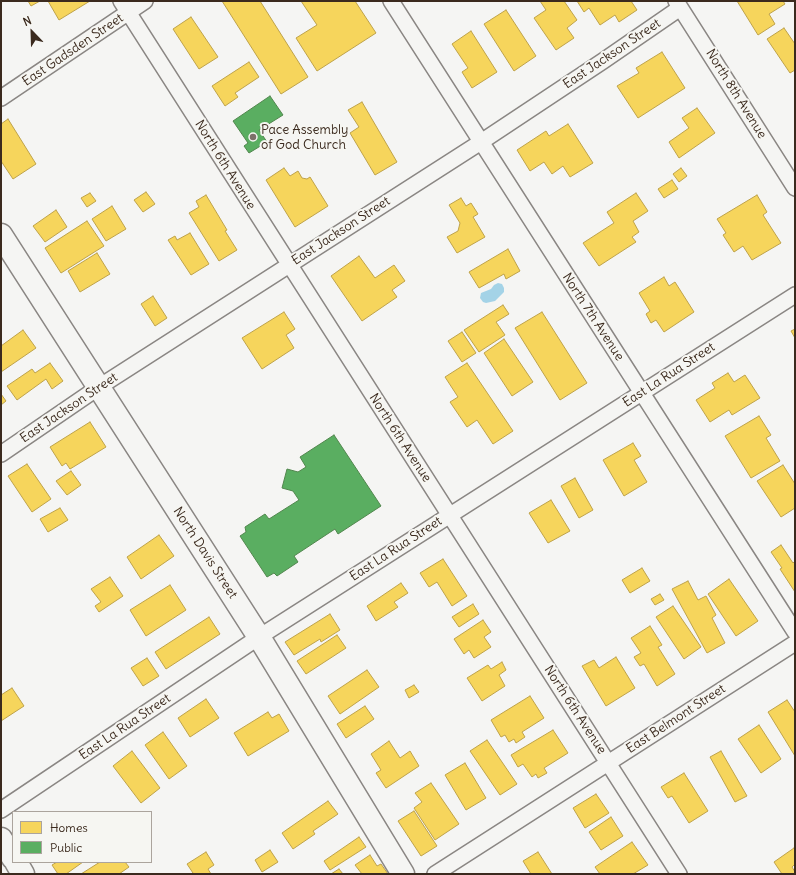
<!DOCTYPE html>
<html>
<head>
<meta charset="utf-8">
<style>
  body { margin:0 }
  #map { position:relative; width:796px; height:875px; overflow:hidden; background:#f5f5f3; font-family:Delius,sans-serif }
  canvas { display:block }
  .frame { position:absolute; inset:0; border:2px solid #3b2a1e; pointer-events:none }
  .legend { position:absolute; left:12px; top:811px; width:140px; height:52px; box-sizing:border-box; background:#f6f6f2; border:1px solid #aba49d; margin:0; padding:5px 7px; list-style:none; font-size:12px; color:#3b2a1e }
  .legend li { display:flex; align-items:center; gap:8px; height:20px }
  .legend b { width:20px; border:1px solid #aba49d }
  .north { position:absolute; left:12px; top:12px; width:40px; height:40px; -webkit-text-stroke:3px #f6f6f2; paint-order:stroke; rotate:337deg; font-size:11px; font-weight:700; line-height:16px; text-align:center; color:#3b2a1e }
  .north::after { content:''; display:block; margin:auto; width:14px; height:18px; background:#3b2a1e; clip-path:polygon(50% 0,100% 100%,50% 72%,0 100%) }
</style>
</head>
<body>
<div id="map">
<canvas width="796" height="875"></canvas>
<div class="frame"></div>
<ul class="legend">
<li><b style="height:11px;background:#f6d55c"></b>Homes</li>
<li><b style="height:11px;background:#5aae61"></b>Public</li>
</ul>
<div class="north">N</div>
</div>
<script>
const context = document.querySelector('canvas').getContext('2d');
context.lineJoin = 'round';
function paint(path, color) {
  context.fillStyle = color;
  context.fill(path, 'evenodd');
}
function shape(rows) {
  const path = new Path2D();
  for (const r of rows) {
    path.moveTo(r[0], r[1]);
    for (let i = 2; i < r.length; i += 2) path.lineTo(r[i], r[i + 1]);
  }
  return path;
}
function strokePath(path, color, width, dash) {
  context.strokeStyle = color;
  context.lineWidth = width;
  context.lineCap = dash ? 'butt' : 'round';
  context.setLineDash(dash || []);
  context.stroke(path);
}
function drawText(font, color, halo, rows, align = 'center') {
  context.font = font + ' Delius,sans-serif';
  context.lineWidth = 4;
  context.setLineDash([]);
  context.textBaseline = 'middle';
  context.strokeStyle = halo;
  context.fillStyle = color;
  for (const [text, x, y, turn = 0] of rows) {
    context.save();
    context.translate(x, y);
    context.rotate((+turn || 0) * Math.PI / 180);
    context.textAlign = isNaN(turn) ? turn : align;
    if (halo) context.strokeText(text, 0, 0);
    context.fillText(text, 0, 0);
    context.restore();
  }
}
paint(shape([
  [498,283,502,284,504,288,504,292,495,301,486,303,483,302,480,298,481,293,491,289,494,285]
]), '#a4d3e7');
const homes = shape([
  [28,1,40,1,31,6,28,1],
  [48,1,90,1,59,20,48,1],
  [222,1,260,1,308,77,281,94,222,1],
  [301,1,355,1,376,33,317,71,296,38,317,25,301,1],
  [540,1,564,1,577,20,567,28,574,38,556,50,534,18,546,10,540,1],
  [577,1,631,1,637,10,619,22,615,15,600,25,589,8,584,12,577,1],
  [737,1,783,1,785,4,769,14,775,24,758,35,737,1],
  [506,10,536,56,514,71,484,24,506,10],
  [191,17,218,57,199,69,173,29,191,17],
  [784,28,795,44,795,70,790,73,767,39,784,28],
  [471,31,497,72,472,88,462,72,468,68,452,44,471,31],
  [662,52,685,88,638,118,617,86,639,73,636,68,662,52],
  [249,62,259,77,235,93,238,97,225,106,212,86,249,62],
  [362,102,397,162,375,175,350,133,359,127,348,110,362,102],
  [697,108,715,133,679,158,669,142,689,128,682,118,697,108],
  [8,119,36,164,13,179,1,161,1,124,8,119],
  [568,124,593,163,570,177,563,166,552,174,544,162,530,171,517,150,546,131,549,136,568,124],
  [284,168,290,176,298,171,302,178,307,179,310,177,328,206,295,227,266,180,284,168],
  [681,168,687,176,679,182,673,174,681,168],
  [672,180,678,189,664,198,658,189,672,180],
  [146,192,155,204,143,212,134,200,146,192],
  [90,193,96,201,87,207,81,198,90,193],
  [636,193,648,211,633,221,639,232,632,237,636,242,599,266,583,243,614,223,607,212,636,193],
  [206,195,227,230,225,231,237,250,219,261,189,213,199,207,196,201,206,195],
  [757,195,767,212,763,215,781,243,752,260,743,246,734,252,723,235,726,233,717,219,757,195],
  [461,198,466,206,471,203,478,214,473,217,485,237,457,253,447,237,458,231,460,223,449,205,461,198],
  [112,206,126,229,106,241,92,219,112,206],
  [56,210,67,227,45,242,33,226,56,210],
  [87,221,104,246,61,273,45,248,87,221],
  [190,233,209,264,191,275,168,240,175,236,177,240,190,233],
  [508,249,520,271,506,279,504,274,479,288,469,272,508,249],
  [97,253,110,274,80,292,68,271,97,253],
  [359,256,375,278,394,265,405,281,392,290,397,297,362,321,331,276,359,256],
  [664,277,669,286,675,282,694,312,664,332,656,320,651,323,646,314,650,311,639,293,664,277],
  [153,296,167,318,155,326,141,304,153,296],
  [503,305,509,314,496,322,505,335,479,352,464,330,503,305],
  [284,312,295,329,286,335,294,348,262,369,242,338,284,312],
  [542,312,587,383,560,400,515,328,542,312],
  [795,329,795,338,791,331,795,329],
  [23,330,36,348,1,372,1,346,23,330],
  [462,332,476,353,462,362,448,341,462,332],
  [504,339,533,382,512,396,484,353,504,339],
  [50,363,63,381,52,389,46,379,17,400,7,386,32,369,35,373,50,363],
  [467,363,513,431,493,444,477,420,467,427,450,402,458,397,445,377,467,363],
  [728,373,734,382,745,375,760,398,732,415,729,410,710,422,696,400,715,388,712,383,728,373],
  [1,394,6,401,1,405,1,394],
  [759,416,771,435,766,438,780,461,751,478,725,436,759,416],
  [90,422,106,447,70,469,66,463,62,466,50,447,90,422],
  [633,443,641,456,634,460,647,482,624,496,603,460,633,443],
  [27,464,51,499,32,512,8,476,27,464],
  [783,465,795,484,795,508,781,517,757,481,783,465],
  [71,471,81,485,67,495,56,481,71,471],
  [575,478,593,510,579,518,561,486,575,478],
  [551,500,570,531,548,543,529,513,551,500],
  [60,508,68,520,48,532,40,519,60,508],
  [159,535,174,556,141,579,127,557,159,535],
  [781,545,793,563,795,561,795,592,780,569,782,568,771,552,781,545],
  [443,559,467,596,452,606,437,582,429,587,420,573,443,559],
  [642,568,650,581,630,593,622,580,642,568],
  [110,577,123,596,99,612,95,606,101,602,91,589,110,577],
  [729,579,758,621,736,636,708,594,729,579],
  [688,581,698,600,706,596,716,615,712,618,725,643,707,653,672,589,688,581],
  [401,583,408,593,394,602,398,607,376,621,367,606,401,583],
  [170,585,186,610,146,636,130,610,170,585],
  [660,594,664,600,655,605,651,599,660,594],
  [473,604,479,614,459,627,452,617,473,604],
  [673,606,701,647,684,659,656,617,673,606],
  [330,614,340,630,321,642,320,639,294,655,285,642,330,614],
  [209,617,220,634,166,669,155,652,209,617],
  [483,620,491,632,484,637,491,647,474,658,469,650,464,654,454,639,483,620],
  [650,626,662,645,658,647,675,674,657,686,644,664,640,666,634,657,641,653,631,638,650,626],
  [337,635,346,648,306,674,297,661,337,635],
  [616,657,635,688,606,706,582,666,594,660,599,668,616,657],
  [147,658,159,676,143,686,131,668,147,658],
  [502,662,506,670,499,675,505,686,482,701,467,678,488,665,491,669,502,662],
  [367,670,379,687,340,714,328,696,367,670],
  [414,685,419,692,409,698,405,690,414,685],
  [12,688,24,706,1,721,1,695,12,688],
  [530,696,544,718,522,732,525,737,516,743,514,739,509,742,505,735,501,737,491,720,530,696],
  [206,699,219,718,190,737,178,718,206,699],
  [787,700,795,712,795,756,768,712,787,700],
  [365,706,374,719,346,738,337,724,365,706],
  [268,712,272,718,279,714,289,731,248,756,234,733,268,712],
  [759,725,781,759,761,773,738,739,759,725],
  [553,730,568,753,544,768,547,773,538,778,536,774,532,777,523,764,518,767,511,755,553,730],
  [163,732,187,766,169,779,145,745,163,732],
  [487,740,517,784,500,795,470,751,487,740],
  [389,741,400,758,410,751,419,766,386,788,376,773,381,770,371,754,389,741],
  [132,751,160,788,141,803,113,766,132,751],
  [721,751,747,796,735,802,710,757,721,751],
  [465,763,486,798,466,810,445,775,465,763],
  [684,773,708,811,689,823,672,796,668,798,661,787,684,773],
  [431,783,459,824,435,840,414,808,422,802,415,793,431,783],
  [596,794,609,813,585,828,573,808,596,794],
  [328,801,338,814,313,831,315,834,293,849,282,833,328,801],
  [414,811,437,846,421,856,398,821,414,811],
  [611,817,623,836,601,850,589,832,611,817],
  [359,837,366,847,330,870,324,861,359,837],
  [632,842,648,865,633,874,600,874,595,867,632,842],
  [794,848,795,849,795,864,792,867,795,872,795,874,782,874,774,862,794,848],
  [270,850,278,862,262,872,255,860,270,850],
  [206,852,214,865,208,869,211,874,190,874,193,873,187,864,206,852],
  [538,852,552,874,531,874,523,861,538,852],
  [370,855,377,866,381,864,388,874,362,874,355,865,370,855],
  [57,862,83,862,66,874,58,874,52,865,57,862],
  [100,862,125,862,129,867,119,874,81,874,100,862],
  [339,869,343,874,331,874,339,869]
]);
paint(homes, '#f6d55c');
strokePath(homes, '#bea249', 1);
const public = shape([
  [270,96,283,115,259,130,267,142,249,153,244,146,248,143,233,121,270,96],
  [334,435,381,506,338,534,335,529,294,556,298,562,277,576,274,573,267,577,240,536,246,532,245,527,265,514,269,519,299,500,293,491,282,488,287,469,298,472,306,467,300,457,334,435]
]);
paint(public, '#5aae61');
strokePath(public, '#51864d', 1);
const street = shape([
  [121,1,679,874],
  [391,1,795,632],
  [676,1,795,188],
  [1,98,145,1],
  [1,454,99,387,481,142,603,61,680,8],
  [1,810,259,637,795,295],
  [435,874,795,643]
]);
const secondary = shape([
  [1,235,259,637,403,874],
  [1,839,13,858],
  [16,862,23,874]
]);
strokePath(street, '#8a8683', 18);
strokePath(secondary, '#8a8683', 25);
strokePath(street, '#f5f5f3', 15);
strokePath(secondary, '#f5f5f3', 22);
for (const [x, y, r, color] of [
  [253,137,4,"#7c7169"]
]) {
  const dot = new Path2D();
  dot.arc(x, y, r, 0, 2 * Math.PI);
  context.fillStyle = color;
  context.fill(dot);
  strokePath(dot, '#f6f6f2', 1.5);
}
drawText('13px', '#3b2a1e', '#f6f6f2', [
  ["East Gadsden Street",73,50,-34],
  ["East Jackson Street",612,54,-34],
  ["North 8th Avenue",736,94,58],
  ["North 6th Avenue",225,165,58],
  ["East Jackson Street",341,231,-33],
  ["North 7th Avenue",593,317,57],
  ["East La Rua Street",669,375,-33],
  ["East Jackson Street",69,408,-34],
  ["North 6th Avenue",400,438,57],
  ["East La Rua Street",396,549,-33],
  ["North Davis Street",205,553,57],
  ["North 6th Avenue",575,710,57],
  ["East Belmont Street",676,719,-33],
  ["East La Rua Street",125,727,-34]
]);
drawText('13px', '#3b2a1e', '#f6f6f2', [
  ["Pace Assembly",261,130],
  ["of God Church",261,145]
], 'left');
</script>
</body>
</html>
